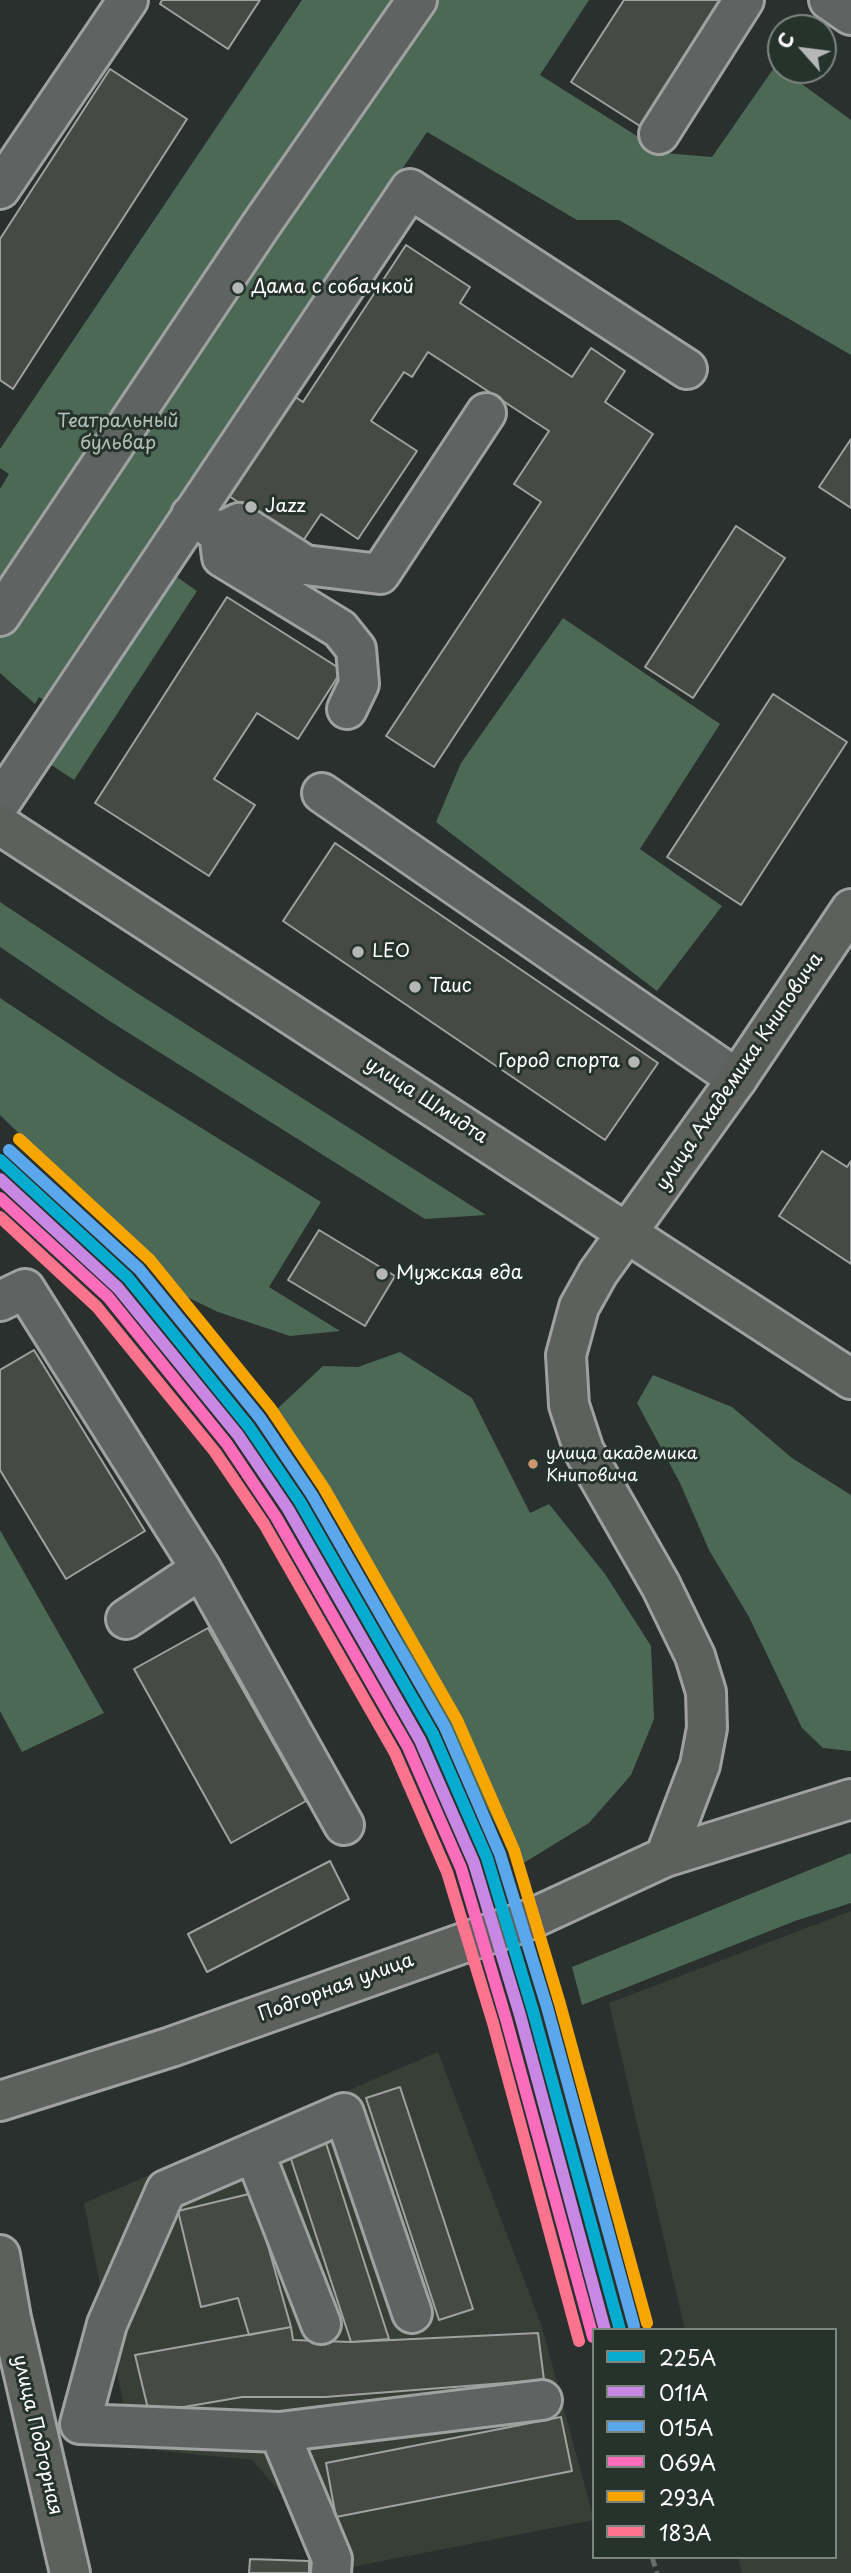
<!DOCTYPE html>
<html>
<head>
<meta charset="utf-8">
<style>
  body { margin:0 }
  #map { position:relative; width:851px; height:2573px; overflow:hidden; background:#29302d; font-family:"Playpen Sans",sans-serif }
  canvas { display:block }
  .legend { position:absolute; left:592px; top:2328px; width:245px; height:231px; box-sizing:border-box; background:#26332d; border:2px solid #7d8581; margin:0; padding:9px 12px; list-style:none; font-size:21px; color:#fff }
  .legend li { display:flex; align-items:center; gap:14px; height:35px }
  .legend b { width:35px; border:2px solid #7d8581 }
  .north { position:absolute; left:767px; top:14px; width:70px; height:70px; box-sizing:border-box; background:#26332d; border:2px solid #7d8581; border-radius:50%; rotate:298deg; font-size:19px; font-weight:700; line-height:28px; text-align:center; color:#fff }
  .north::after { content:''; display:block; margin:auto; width:24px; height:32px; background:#b4b7b6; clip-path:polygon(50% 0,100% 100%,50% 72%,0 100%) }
</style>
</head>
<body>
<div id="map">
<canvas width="851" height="2573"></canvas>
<ul class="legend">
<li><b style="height:9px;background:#06acd0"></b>225А</li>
<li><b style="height:9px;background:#c787e3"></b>011А</li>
<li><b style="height:9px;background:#5aa8eb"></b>015А</li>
<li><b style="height:9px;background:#fb6dba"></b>069А</li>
<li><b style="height:9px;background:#f7a600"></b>293А</li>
<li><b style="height:9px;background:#fc738d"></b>183А</li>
</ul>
<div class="north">С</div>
</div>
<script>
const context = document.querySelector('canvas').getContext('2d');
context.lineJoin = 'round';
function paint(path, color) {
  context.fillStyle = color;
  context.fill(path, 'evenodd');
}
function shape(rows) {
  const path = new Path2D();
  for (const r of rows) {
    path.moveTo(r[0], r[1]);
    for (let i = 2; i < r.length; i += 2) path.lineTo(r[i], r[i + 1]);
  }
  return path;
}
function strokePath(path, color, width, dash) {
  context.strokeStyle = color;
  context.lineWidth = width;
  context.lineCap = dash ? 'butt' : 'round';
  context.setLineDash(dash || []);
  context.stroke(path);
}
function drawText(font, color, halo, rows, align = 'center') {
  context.font = font + ' "Playpen Sans",sans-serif';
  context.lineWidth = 6;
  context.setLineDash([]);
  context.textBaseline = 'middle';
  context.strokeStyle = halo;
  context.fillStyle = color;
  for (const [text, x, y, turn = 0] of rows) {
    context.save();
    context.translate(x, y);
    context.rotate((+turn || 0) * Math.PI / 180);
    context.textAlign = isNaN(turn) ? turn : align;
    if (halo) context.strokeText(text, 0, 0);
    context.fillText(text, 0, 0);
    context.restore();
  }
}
paint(shape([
  [851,1911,851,2573,742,2573,738,2557,835,2557,835,2330,685,2330,609,2003],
  [438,2052,542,2327,594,2520,346,2568,252,2460,132,2448,84,2203]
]), '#373f36');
paint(shape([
  [302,0,589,0,540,75,664,153,712,157,776,65,851,120,851,355,619,220,577,220,427,132,45,701,39,697,35,704,0,673,0,489,9,474,0,468,0,449],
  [171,573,197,591,74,780,47,762],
  [563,618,720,724,640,849,722,906,657,991,436,822,461,763],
  [0,902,137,993,486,1215,425,1219,108,1020,0,947],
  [0,998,119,1077,321,1202,269,1287,340,1331,290,1336,218,1312,168,1288,114,1225,0,1115],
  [400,1352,472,1398,530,1513,549,1504,605,1574,651,1646,654,1719,631,1775,589,1823,517,1867,399,1633,276,1410,323,1366,358,1367],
  [653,1375,732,1407,792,1458,851,1495,851,1751,823,1748,802,1728,749,1617,709,1550,680,1483,637,1403],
  [0,1530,104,1713,22,1752,0,1711],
  [851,1853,851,1903,795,1921,582,2005,572,1967]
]), '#4c6956');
const building = shape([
  [162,0,260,0,228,49,160,4,162,0],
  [624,0,725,0,643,128,571,82,624,0],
  [110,69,187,119,13,389,0,380,0,239,110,69],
  [406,245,470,287,460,303,572,377,591,348,625,371,605,402,653,434,434,767,386,736,541,502,514,484,549,431,428,352,412,377,404,372,371,421,417,451,358,539,321,514,301,544,220,490,286,391,303,402,406,245],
  [851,439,851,508,819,487,851,439],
  [736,526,785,558,693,698,645,667,736,526],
  [227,597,342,670,298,739,257,713,214,779,255,805,209,876,95,803,227,597],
  [773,694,847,742,741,905,667,857,773,694],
  [335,843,658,1063,605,1140,283,921,335,843],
  [822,1151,847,1167,851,1161,851,1264,779,1216,822,1151],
  [319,1230,395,1276,365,1326,288,1280,319,1230],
  [34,1350,145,1531,66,1579,0,1470,0,1370,34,1350],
  [208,1628,306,1801,231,1843,134,1669,208,1628],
  [330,1861,349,1899,207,1972,188,1934,330,1861],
  [400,2087,473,2309,439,2320,366,2098,400,2087],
  [325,2140,389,2339,351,2342,288,2150,325,2140],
  [253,2193,291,2327,249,2335,238,2298,201,2307,178,2211,253,2193],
  [291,2327,293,2340,351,2342,538,2333,544,2380,325,2397,242,2397,149,2413,135,2355,291,2327],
  [561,2417,572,2471,336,2517,326,2463,561,2417],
  [250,2559,309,2561,309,2573,249,2573,250,2559]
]);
paint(building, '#464944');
strokePath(building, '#9fa2a0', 2);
const minor = shape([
  [829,0,851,15],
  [659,134,744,0],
  [0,189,128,0],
  [191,515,219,533,239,523,305,565,380,574,486,413],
  [219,533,222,557,340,629,356,649,359,684,347,709],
  [0,616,261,225,417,0],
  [322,793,737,1079],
  [0,803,410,189,687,369],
  [0,1301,25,1289,201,1569,344,1825],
  [126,1619,201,1569],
  [254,2152,344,2113,412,2313],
  [321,2324,254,2152,166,2190,107,2324,80,2424,279,2432,332,2559,331,2573],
  [279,2432,542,2400]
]);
const major = shape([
  [0,825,851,1379],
  [665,1857,700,1765,707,1728,706,1692,695,1656,661,1586,584,1451,569,1405,566,1355,579,1307,598,1273,737,1079,851,909],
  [0,2101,171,2047,531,1919,665,1857,851,1799],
  [0,2255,11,2318,70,2573]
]);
strokePath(minor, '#9fa2a0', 44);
strokePath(major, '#9fa2a0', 44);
strokePath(minor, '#5f6362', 38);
strokePath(major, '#5e605d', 38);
strokePath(shape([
  [0,1197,108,1297,228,1443,277,1517,409,1747,461,1867,507,2018,594,2338],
  [652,2557,657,2573]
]), '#686c69', 5, [10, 5]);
strokePath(shape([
  [0,1160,128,1278,249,1427,300,1502,433,1734,487,1858,533,2011,620,2330]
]), '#06acd0', 12);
strokePath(shape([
  [0,1179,118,1288,238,1435,288,1509,420,1740,474,1863,520,2015,605,2330]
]), '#c787e3', 12);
strokePath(shape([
  [9,1150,139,1269,260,1418,312,1495,445,1727,500,1854,547,2007,634,2326]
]), '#5aa8eb', 12);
strokePath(shape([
  [0,1198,108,1297,227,1444,276,1517,408,1747,461,1868,506,2019,593,2337]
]), '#fb6dba', 12);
strokePath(shape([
  [19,1139,150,1260,271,1409,324,1488,457,1720,514,1850,560,2004,647,2323]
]), '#f7a600', 12);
strokePath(shape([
  [0,1217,97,1307,215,1452,264,1524,395,1753,447,1872,493,2023,579,2341]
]), '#fc738d', 12);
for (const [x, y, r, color] of [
  [238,288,7,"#b4b7b6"],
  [251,507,7,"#b4b7b6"],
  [358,952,7,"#b4b7b6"],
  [415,987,7,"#b4b7b6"],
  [634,1062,7,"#b4b7b6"],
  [382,1274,7,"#b4b7b6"],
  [533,1464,6,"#cd976f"]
]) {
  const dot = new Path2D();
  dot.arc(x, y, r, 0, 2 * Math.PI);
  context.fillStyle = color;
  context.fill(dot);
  strokePath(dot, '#26332d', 2.5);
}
drawText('17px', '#fff', '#26332d', [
  ["улица академика",546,1454],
  ["Книповича",546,1476]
], 'left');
drawText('19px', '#fff', '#26332d', [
  ["Дама с собачкой",252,288],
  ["Jazz",265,507],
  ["LEO",372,952],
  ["Таис",429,987],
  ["Город спорта",620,1062,"right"],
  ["Мужская еда",396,1274]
], 'left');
drawText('19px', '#b1c0b6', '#26332d', [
  ["Театральный",118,422],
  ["бульвар",118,444]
]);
drawText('19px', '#fff', '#26332d', [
  ["улица Академика Книповича",740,1072,-56],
  ["улица Шмидта",426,1101,33],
  ["Подгорная улица",336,1988,-20],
  ["улица Подгорная",37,2435,77]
]);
</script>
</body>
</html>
